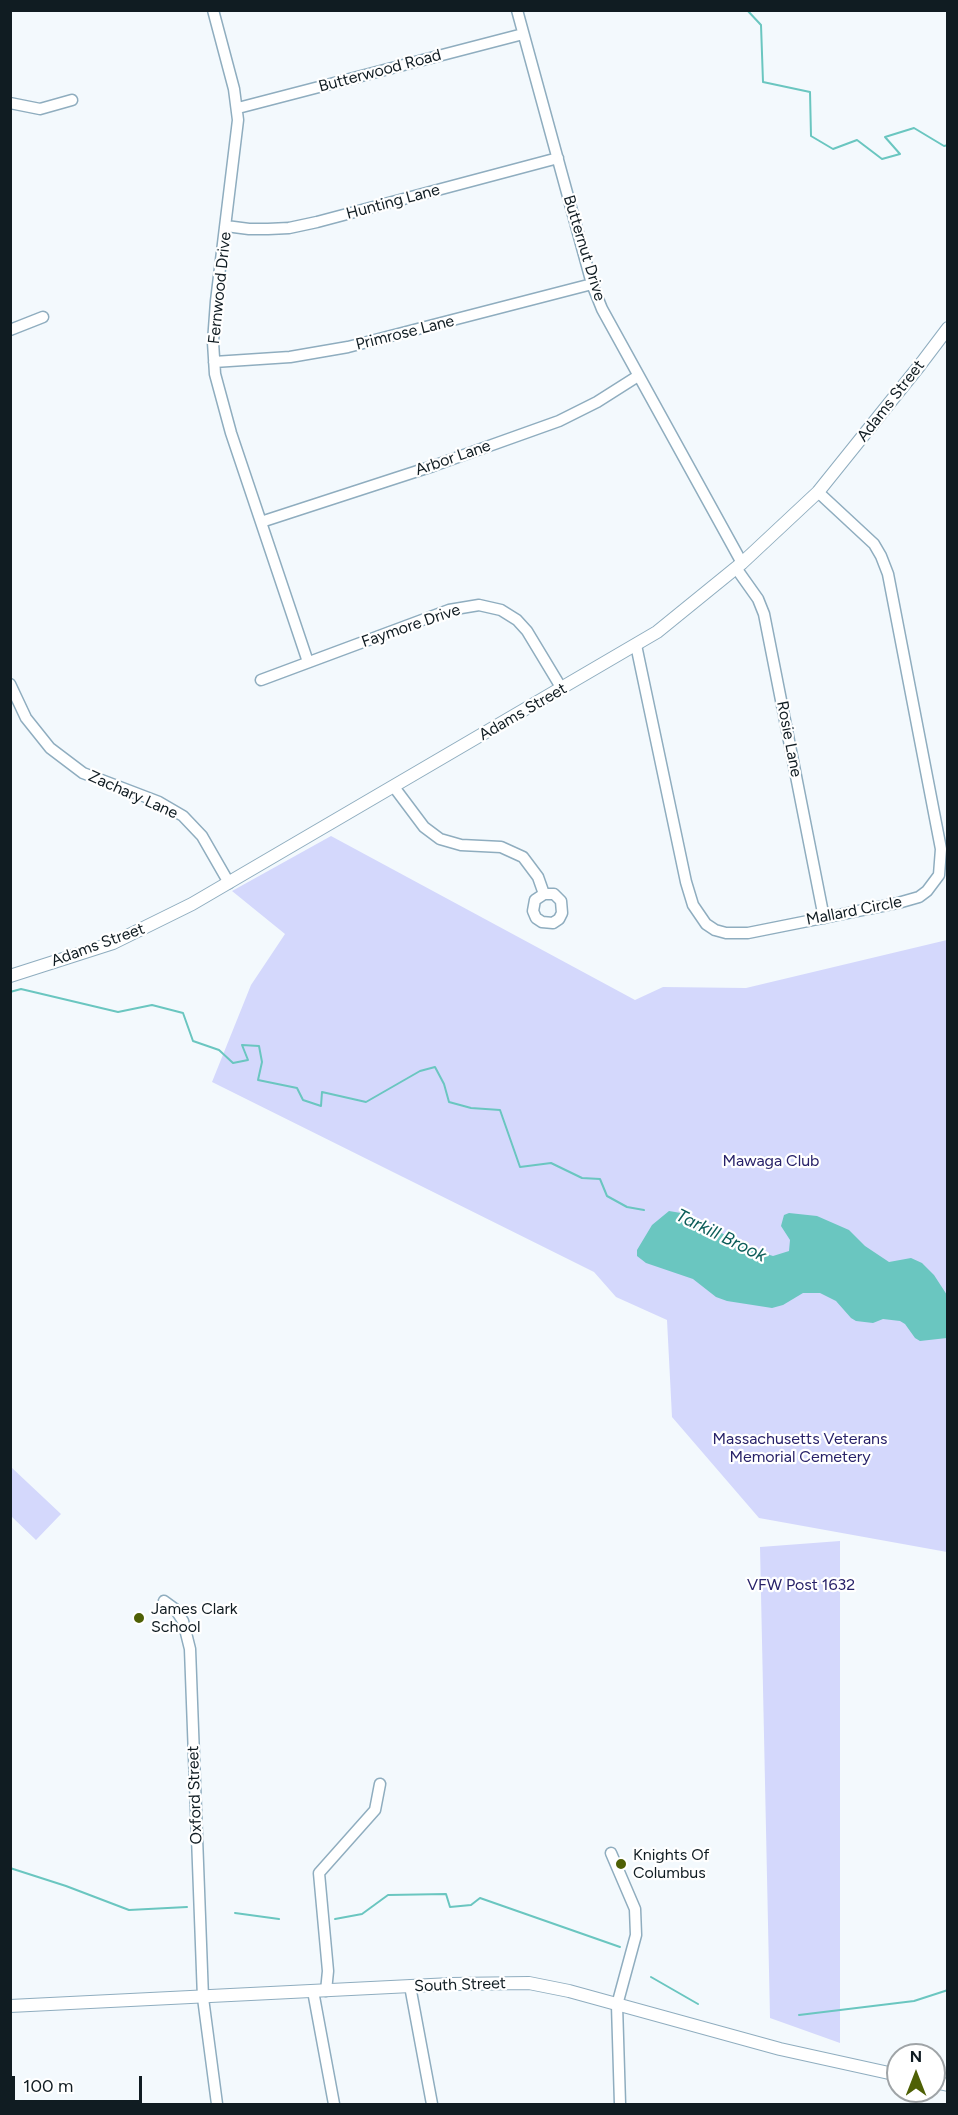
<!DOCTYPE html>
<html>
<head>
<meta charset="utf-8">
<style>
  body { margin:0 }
  #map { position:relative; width:958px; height:2115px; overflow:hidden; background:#f3f9fd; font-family:Figtree,sans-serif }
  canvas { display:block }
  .frame { position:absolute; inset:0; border:12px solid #101c22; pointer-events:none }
  .north { position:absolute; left:886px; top:2043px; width:60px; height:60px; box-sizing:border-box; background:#fff; border:2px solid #9fa4a7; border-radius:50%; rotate:0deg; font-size:16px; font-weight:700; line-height:24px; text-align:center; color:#101c22 }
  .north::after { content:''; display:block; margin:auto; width:21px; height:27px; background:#4e6005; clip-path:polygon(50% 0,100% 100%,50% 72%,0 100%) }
  .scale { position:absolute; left:12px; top:2076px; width:130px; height:27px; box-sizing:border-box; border:3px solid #101c22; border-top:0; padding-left:8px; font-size:18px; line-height:21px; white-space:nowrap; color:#101c22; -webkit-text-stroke:4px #fff; paint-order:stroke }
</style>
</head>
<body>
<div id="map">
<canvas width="958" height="2115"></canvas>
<div class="frame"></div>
<div class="north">N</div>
<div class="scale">100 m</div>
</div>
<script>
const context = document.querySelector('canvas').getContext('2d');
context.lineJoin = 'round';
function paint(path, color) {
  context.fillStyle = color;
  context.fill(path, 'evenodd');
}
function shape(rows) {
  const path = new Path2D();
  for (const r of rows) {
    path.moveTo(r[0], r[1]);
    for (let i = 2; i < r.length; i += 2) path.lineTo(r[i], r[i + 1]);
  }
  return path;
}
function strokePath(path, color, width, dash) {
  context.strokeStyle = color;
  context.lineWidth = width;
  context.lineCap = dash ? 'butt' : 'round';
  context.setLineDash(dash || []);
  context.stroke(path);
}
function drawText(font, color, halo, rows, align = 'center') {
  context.font = font + ' Figtree,sans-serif';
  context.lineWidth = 4.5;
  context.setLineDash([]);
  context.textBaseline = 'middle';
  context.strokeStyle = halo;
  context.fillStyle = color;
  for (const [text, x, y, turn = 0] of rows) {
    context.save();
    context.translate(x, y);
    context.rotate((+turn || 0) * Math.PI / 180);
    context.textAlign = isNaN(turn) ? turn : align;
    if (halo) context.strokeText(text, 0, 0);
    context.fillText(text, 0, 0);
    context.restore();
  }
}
paint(shape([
  [331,836,635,1000,663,987,746,988,947,940,947,1552,759,1518,672,1417,667,1320,616,1297,594,1272,212,1082,251,985,285,934,232,891],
  [11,1467,61,1514,36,1540,11,1516],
  [840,1541,840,2043,770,2018,760,1547]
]), '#d4d8fc');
paint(shape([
  [669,1211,681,1213,716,1230,751,1249,773,1256,789,1251,790,1240,781,1226,784,1215,789,1213,817,1216,849,1230,865,1246,889,1262,911,1258,922,1263,934,1275,947,1295,947,1338,920,1341,915,1338,905,1324,900,1321,883,1319,873,1323,856,1321,851,1318,836,1301,820,1293,803,1293,783,1305,772,1308,727,1301,716,1297,693,1279,646,1263,637,1256,637,1250,652,1225]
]), '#6ac6c0');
strokePath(shape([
  [747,10,761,25,763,82,810,92,811,136,833,149,857,140,882,159,900,154,885,137,914,128,944,146,948,145],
  [10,992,21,989,118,1012,152,1005,183,1013,193,1041,219,1050,233,1063,248,1060,242,1045,259,1046,262,1062,258,1080,297,1088,303,1100,321,1106,322,1092,366,1102,420,1071,435,1067,444,1084,449,1102,471,1108,500,1110,520,1167,551,1163,582,1178,600,1179,607,1196,627,1207,644,1210],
  [10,1868,66,1886,129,1910,187,1907],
  [235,1913,279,1919],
  [335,1919,362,1914,388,1895,446,1894,450,1907,471,1905,480,1898,620,1947],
  [651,1977,698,2004],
  [799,2015,914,2001,948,1990]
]), '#6ac6c0', 2);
const minor = shape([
  [213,10,234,89,238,120,216,301,213,342,215,374,231,433,308,662],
  [517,10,592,284,602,309,742,563],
  [10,103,40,109,72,100],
  [238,108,523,34],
  [226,226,249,229,268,229,289,228,317,222,558,158],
  [10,330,43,317],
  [214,362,290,357,348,347,592,284],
  [261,522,433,466,559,421,597,402,638,376],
  [736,568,758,599,764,614,824,918],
  [636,645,686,882,693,905,706,924,715,930,726,933,748,933,898,903,919,897,927,891,939,875,941,849,888,574,881,556,874,544,818,492],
  [261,680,449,610,479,605,501,610,517,620,527,631,562,689],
  [10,684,26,718,50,748,83,773,159,802,183,816,202,836,229,883],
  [394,787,424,827,440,839,461,845,501,847,523,857,538,877,544,894,554,894,561,901,562,913,559,919,553,923,542,922,536,918,533,911,535,900,544,894],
  [164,1601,175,1609,183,1621,190,1649,203,1998,217,2104],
  [611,1853,635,1909,636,1935,617,2005,620,2104],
  [410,1986,432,2104],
  [313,1991,334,2104],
  [326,1991,328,1971,319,1873,375,1810,380,1784]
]);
const tertiary = shape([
  [10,976,113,943,192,904,657,632,742,563,818,492,920,365,948,328],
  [10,2006,451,1984,529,1983,569,1991,780,2049,898,2075],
  [934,2082,948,2085]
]);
strokePath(minor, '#8fadbf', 13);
strokePath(tertiary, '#8fadbf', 14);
strokePath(minor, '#fff', 10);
strokePath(tertiary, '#fff', 12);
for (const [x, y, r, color] of [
  [139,1618,6,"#4e6005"],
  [621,1864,6,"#4e6005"]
]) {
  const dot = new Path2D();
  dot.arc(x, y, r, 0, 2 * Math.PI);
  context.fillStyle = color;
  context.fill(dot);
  strokePath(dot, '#fff', 2);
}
drawText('16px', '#101c22', '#fff', [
  ["Butterwood Road",380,71,-15],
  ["Hunting Lane",393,202,-15],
  ["Butternut Drive",584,248,73],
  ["Fernwood Drive",220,288,-84],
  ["Primrose Lane",405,333,-14],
  ["Adams Street",891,401,-52],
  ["Arbor Lane",453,458,-19],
  ["Faymore Drive",411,626,-19],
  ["Adams Street",523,712,-30],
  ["Rosie Lane",789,739,79],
  ["Zachary Lane",133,795,24],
  ["Mallard Circle",854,911,-11],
  ["Adams Street",98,945,-20],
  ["Oxford Street",195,1795,-92],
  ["South Street",460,1985,-2]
]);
drawText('16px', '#282269', '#fff', [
  ["Mawaga Club",771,1161],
  ["Massachusetts Veterans",800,1439],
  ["Memorial Cemetery",800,1457],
  ["VFW Post 1632",801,1585]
]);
drawText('16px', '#101c22', '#fff', [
  ["James Clark",151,1609],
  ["School",151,1627],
  ["Knights Of",633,1855],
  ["Columbus",633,1873]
], 'left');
drawText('italic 18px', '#0c5d59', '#fff', [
  ["Tarkill Brook",721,1236,26]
]);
</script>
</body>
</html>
